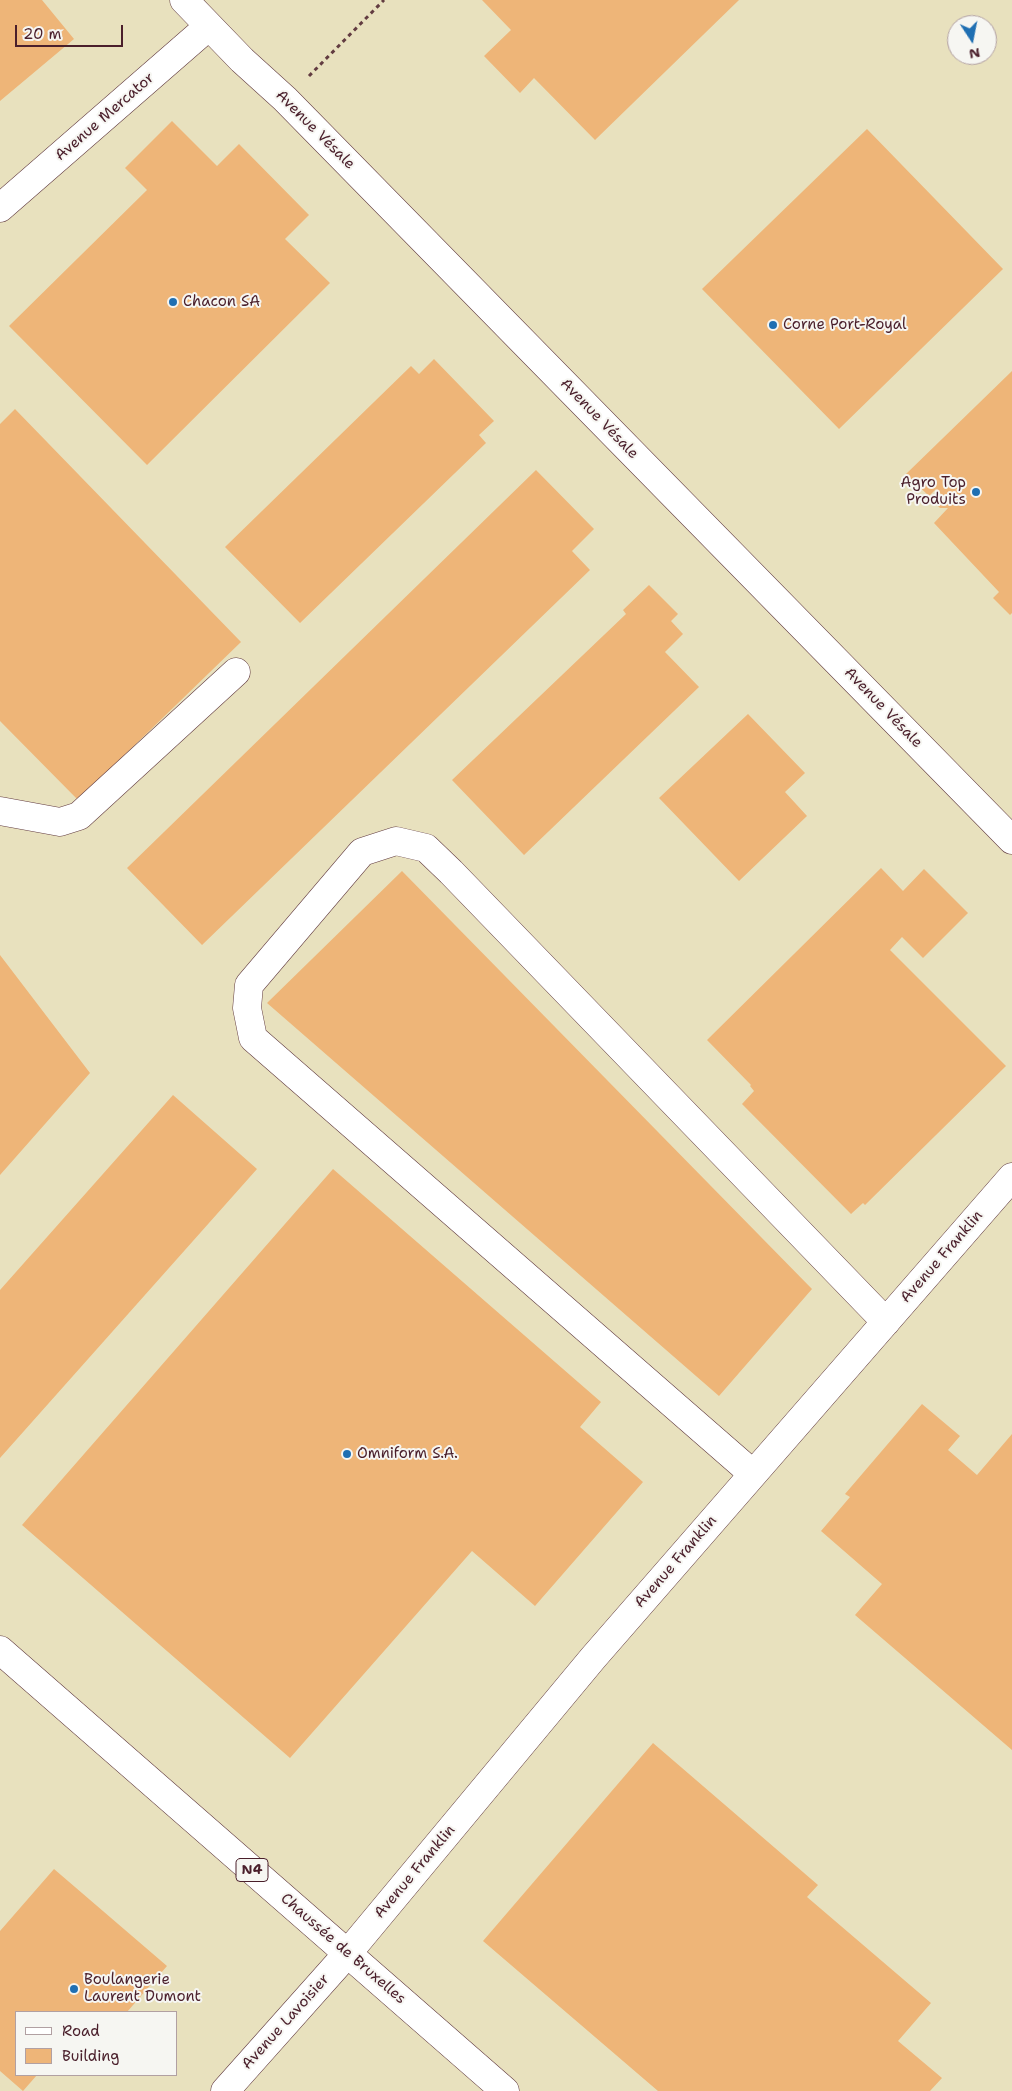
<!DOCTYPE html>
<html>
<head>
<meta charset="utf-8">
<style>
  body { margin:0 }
  #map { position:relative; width:1012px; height:2091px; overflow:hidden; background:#e8e1be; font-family:"Shantell Sans",sans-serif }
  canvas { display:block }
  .legend { position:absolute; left:15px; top:2011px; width:162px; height:65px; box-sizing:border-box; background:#f6f6f2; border:1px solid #b1a0a2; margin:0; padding:6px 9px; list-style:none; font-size:15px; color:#4a1f2b }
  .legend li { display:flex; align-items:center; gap:10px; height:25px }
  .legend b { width:25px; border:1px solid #b1a0a2 }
  .north { position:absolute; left:947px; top:15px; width:50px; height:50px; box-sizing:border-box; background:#f6f6f2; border:1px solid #b1a0a2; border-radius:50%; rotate:169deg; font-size:14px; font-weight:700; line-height:20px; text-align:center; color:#4a1f2b }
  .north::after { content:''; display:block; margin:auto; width:18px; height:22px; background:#1f6fb2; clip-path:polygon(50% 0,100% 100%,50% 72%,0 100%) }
  .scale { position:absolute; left:15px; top:25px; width:108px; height:22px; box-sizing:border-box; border:2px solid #4a1f2b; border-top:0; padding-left:6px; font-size:15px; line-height:18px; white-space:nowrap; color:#4a1f2b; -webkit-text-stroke:4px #f6f6f2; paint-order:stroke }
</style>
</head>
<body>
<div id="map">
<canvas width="1012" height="2091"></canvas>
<ul class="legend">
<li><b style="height:6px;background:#fff"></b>Road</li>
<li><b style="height:14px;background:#eeb578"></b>Building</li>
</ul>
<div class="north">N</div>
<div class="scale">20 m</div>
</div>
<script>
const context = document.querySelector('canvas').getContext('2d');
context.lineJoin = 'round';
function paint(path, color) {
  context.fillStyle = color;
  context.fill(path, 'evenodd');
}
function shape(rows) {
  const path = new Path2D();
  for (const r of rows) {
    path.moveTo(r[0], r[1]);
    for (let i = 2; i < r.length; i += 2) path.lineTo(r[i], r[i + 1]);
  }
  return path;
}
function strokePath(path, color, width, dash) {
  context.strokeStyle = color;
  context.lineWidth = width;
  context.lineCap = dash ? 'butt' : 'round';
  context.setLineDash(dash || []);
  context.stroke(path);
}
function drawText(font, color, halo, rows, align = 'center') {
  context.font = font + ' "Shantell Sans",sans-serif';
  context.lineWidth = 4;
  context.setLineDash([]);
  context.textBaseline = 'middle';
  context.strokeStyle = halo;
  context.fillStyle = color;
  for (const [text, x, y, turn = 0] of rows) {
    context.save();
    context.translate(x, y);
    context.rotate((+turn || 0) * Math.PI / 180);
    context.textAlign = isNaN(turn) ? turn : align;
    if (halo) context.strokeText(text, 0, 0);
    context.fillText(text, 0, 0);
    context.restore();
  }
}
paint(shape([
  [0,0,42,0,74,39,0,101],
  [482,0,739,0,595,140,534,78,520,93,484,56,511,30],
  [172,121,217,166,239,144,309,215,285,239,330,283,147,465,9,326,147,190,125,168],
  [867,129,1003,269,839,429,702,289],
  [434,359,494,421,479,435,486,443,300,623,225,547,411,366,419,374],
  [1012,371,1012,613,1010,615,993,598,999,592,934,523,948,508,940,508,938,506,939,499,942,495,936,489,929,496,906,474],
  [15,409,241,642,78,800,0,721,0,424],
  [536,470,594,529,572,551,590,570,202,945,127,868],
  [649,585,678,614,671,621,683,634,665,652,699,687,524,855,452,780,626,614,623,610],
  [748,714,805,773,785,792,807,816,739,881,659,798],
  [881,868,903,891,924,869,968,913,923,958,902,937,890,950,1006,1066,865,1205,863,1203,851,1214,742,1104,754,1091,750,1086,751,1085,707,1040],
  [402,871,812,1289,719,1396,267,1003],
  [0,955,90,1073,0,1175],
  [173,1095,257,1169,0,1458,0,1290],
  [333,1169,601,1402,580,1427,643,1482,535,1606,472,1551,290,1758,22,1525],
  [922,1404,960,1436,948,1450,977,1475,1012,1434,1012,1750,855,1615,882,1584,821,1531,850,1497,845,1494],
  [653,1743,818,1885,807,1897,931,2003,898,2041,942,2078,930,2091,658,2091,483,1941],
  [54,1869,167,1966,127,2012,16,2012,16,2075,37,2075,23,2091,0,2071,0,1931]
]), '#eeb578');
const minor = shape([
  [184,0,242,60,285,99,1012,840],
  [0,208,209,26],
  [0,811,60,822,79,816,236,672],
  [753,1474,253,1038,247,1008,249,985,362,852,396,841,426,848,451,872,886,1322],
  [225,2091,347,1954,593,1658,1012,1177]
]);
const major = shape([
  [0,1650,505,2091]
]);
strokePath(minor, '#623c41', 29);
strokePath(major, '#623c41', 29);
strokePath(shape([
  [309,76,384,0]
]), '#623c41', 3, [4, 4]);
strokePath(minor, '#fff', 28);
strokePath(major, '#fff', 28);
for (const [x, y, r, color] of [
  [173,302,5,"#1f6fb2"],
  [773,325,5,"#1f6fb2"],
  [976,492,5,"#1f6fb2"],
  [347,1454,5,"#1f6fb2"],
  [74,1989,5,"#1f6fb2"]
]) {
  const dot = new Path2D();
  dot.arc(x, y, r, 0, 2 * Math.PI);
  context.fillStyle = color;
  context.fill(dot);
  strokePath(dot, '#f6f6f2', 2);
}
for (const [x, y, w] of [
  [252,1870,32]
]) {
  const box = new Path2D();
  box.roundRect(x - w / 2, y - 11.5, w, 23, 4);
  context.fillStyle = '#f6f6f2';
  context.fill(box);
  strokePath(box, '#4a1f2b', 1);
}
drawText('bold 14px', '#4a1f2b', null, [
  ["N4",252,1870]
]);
drawText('15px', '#4a1f2b', '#f6f6f2', [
  ["Avenue Mercator",105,117,-41],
  ["Avenue Vésale",315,130,45],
  ["Avenue Vésale",599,419,46],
  ["Avenue Vésale",883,708,46],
  ["Avenue Franklin",942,1257,-49],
  ["Avenue Franklin",676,1562,-49],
  ["Avenue Franklin",415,1872,-50],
  ["Chaussée de Bruxelles",343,1949,41],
  ["Avenue Lavoisier",286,2022,-48]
]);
drawText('15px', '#4a1f2b', '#f6f6f2', [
  ["Chacon SA",183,302],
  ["Corne Port-Royal",783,325],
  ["Agro Top",966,483,"right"],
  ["Produits",966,500,"right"],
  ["Omniform S.A.",357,1454],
  ["Boulangerie",84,1980],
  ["Laurent Dumont",84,1997]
], 'left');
</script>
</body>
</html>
